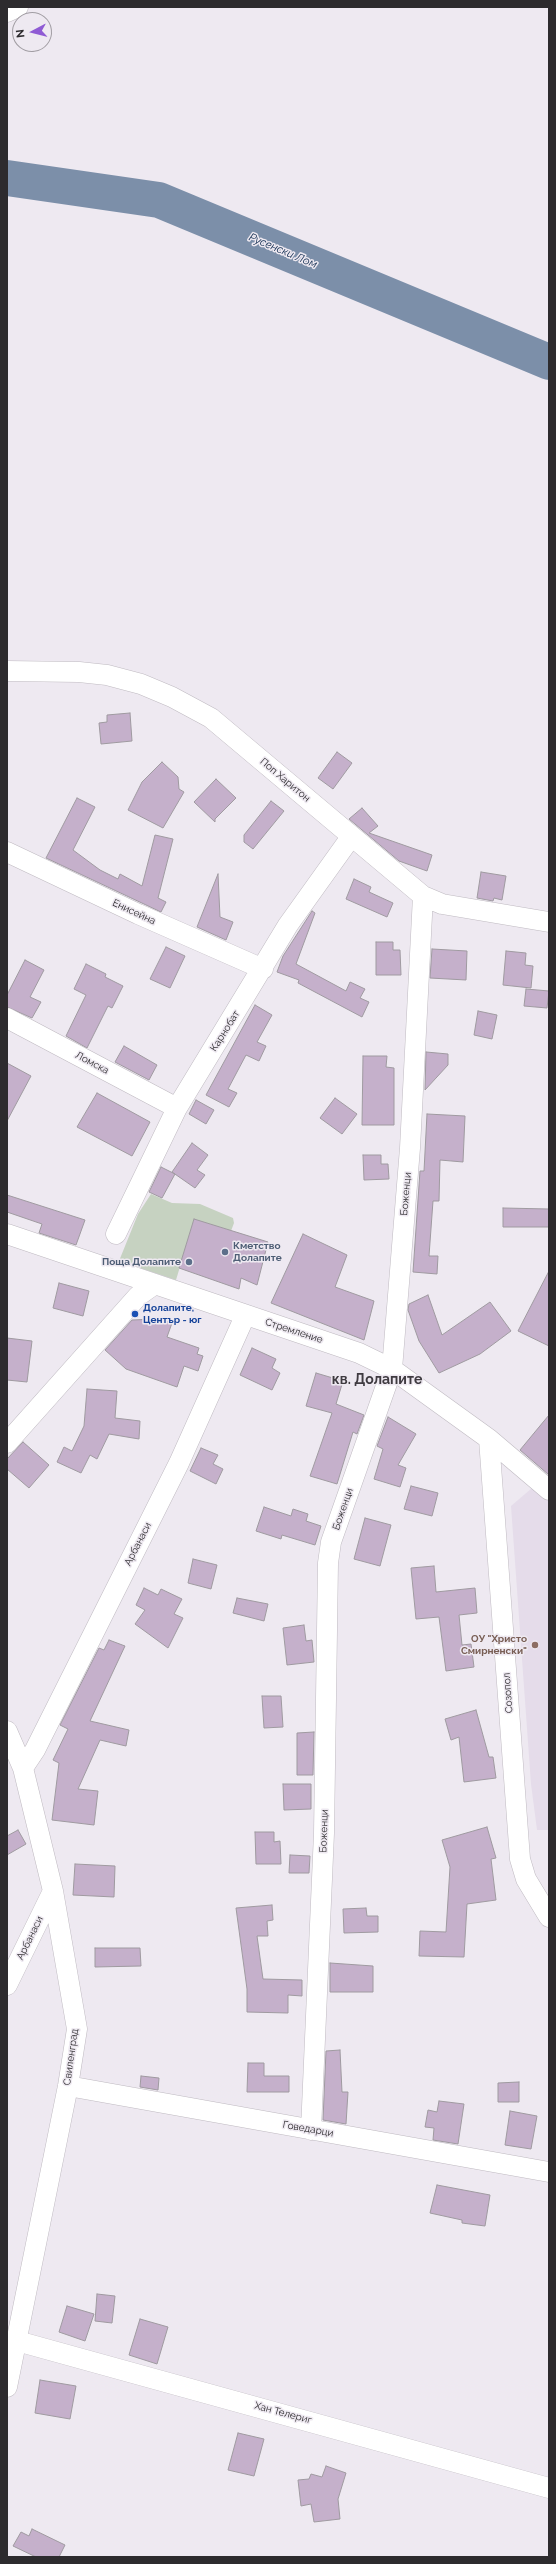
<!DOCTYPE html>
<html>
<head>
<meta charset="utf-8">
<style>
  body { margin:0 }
  #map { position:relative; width:556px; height:2564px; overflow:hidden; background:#eee9f1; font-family:Raleway,sans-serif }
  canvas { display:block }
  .frame { position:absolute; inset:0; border:8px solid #2d2b2e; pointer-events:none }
  .north { position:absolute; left:12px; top:12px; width:40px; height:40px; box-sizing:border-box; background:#eee9f1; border:1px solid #a19da3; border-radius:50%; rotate:263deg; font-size:11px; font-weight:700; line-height:16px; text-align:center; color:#2d2b2e }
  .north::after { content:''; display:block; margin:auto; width:14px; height:18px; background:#8f5bd4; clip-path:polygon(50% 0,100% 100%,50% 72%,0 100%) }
</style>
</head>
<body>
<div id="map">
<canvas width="556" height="2564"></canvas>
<div class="frame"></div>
<div class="north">N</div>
</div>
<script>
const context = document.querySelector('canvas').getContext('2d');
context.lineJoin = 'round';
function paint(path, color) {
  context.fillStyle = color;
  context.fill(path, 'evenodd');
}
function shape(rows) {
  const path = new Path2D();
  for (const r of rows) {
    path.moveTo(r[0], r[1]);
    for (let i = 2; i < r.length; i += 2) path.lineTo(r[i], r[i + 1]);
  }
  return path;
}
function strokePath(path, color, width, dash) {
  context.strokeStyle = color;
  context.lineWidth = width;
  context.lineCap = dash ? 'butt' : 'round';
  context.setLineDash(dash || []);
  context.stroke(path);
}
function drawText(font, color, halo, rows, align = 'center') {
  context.font = font + ' Raleway,sans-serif';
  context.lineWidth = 3;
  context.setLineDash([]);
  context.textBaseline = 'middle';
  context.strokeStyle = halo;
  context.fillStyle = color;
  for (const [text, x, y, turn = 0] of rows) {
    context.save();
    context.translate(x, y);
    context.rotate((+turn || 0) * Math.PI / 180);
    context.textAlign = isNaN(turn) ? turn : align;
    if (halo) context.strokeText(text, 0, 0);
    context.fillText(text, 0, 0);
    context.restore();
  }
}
paint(shape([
  [532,1488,549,1501,549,1830,537,1830,531,1784,511,1506]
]), '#e5dcea');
paint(shape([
  [151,1194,172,1203,200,1204,233,1218,234,1223,231,1231,194,1220,176,1280,119,1261,138,1214]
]), '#c6d2c1');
strokePath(shape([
  [7,178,159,200,549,362]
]), '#7c8fa9', 36);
const building = shape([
  [130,713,132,741,101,744,99,723,107,722,107,715,130,713],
  [337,752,352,763,333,789,318,778,337,752],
  [162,762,178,777,179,789,184,792,163,828,128,810,142,782,162,762],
  [216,779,236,798,215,819,215,822,194,802,216,779],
  [77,798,95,807,73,850,100,870,118,879,120,874,142,886,155,835,173,839,158,898,166,902,161,912,46,858,77,798],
  [271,801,284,811,253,849,244,842,244,835,271,801],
  [362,808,378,826,369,833,432,855,427,871,399,861,349,819,362,808],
  [481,872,506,876,502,900,494,898,493,901,477,898,481,872],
  [218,874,220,917,233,922,226,940,197,927,218,874],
  [354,879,371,887,369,892,393,903,387,917,346,899,354,879],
  [312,911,315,913,296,964,346,991,350,982,365,989,360,998,369,1002,362,1017,298,983,299,980,277,972,283,956,312,911],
  [376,942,393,942,393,950,400,950,401,975,376,975,376,942],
  [166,947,185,956,170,988,150,979,166,947],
  [432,949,467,951,466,980,430,978,432,949],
  [506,951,526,953,525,965,533,966,531,988,503,985,506,951],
  [25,960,44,970,30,997,41,1002,32,1018,7,1007,7,995,25,960],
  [86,964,106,974,105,977,123,986,112,1008,108,1006,87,1048,66,1036,86,995,74,989,86,964],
  [526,989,549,991,547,1008,524,1006,526,989],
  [255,1005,272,1015,257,1042,266,1046,259,1061,246,1055,228,1089,237,1093,229,1107,206,1095,255,1005],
  [478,1011,497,1015,492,1039,474,1035,478,1011],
  [124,1046,157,1065,149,1080,115,1062,124,1046],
  [426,1052,448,1054,448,1065,425,1090,426,1052],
  [363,1056,387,1056,386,1067,394,1068,394,1125,362,1125,363,1056],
  [7,1063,31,1076,7,1121,7,1063],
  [97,1093,150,1122,132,1156,77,1127,97,1093],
  [335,1098,357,1114,342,1134,320,1118,335,1098],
  [196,1100,214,1110,206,1124,189,1114,196,1100],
  [427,1114,465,1116,463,1162,440,1160,439,1201,433,1201,429,1256,438,1256,437,1274,413,1272,420,1171,424,1171,427,1114],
  [192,1143,208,1155,197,1170,205,1175,195,1188,172,1172,192,1143],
  [363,1155,381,1155,381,1164,388,1164,389,1179,364,1180,363,1155],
  [161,1167,175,1174,162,1198,149,1192,161,1167],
  [7,1195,85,1220,76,1245,39,1233,42,1224,7,1212,7,1195],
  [503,1208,549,1209,549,1227,503,1227,503,1208],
  [194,1219,268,1242,257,1285,241,1278,239,1289,179,1268,194,1219],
  [303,1234,347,1255,335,1287,374,1301,364,1340,271,1303,303,1234],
  [549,1271,549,1346,518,1331,549,1271],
  [59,1283,89,1291,83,1316,53,1308,59,1283],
  [428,1295,442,1335,490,1302,511,1331,480,1354,439,1373,419,1341,408,1310,409,1304,428,1295],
  [157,1319,172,1323,167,1337,199,1348,197,1354,203,1356,198,1371,184,1366,177,1387,126,1369,105,1350,132,1320,157,1319],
  [7,1338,32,1341,27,1382,7,1380,7,1338],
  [252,1348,276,1359,272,1368,280,1373,272,1390,240,1375,252,1348],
  [316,1373,343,1381,336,1404,364,1415,357,1434,353,1432,337,1484,310,1476,332,1413,306,1406,316,1373],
  [87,1389,117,1391,115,1418,140,1421,139,1439,109,1434,97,1459,90,1455,81,1473,57,1462,64,1447,72,1451,84,1426,87,1389],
  [549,1415,549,1475,520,1450,549,1415],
  [388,1417,416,1434,398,1465,406,1468,400,1487,374,1479,383,1449,377,1446,388,1417],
  [23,1442,49,1465,29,1488,7,1469,7,1459,23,1442],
  [201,1448,218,1455,213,1464,223,1469,216,1484,190,1471,201,1448],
  [411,1486,438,1493,432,1516,404,1509,411,1486],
  [264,1507,291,1516,293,1509,308,1514,306,1521,321,1526,315,1545,282,1535,281,1539,256,1531,264,1507],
  [365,1518,391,1525,380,1566,354,1559,365,1518],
  [193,1559,217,1565,211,1589,188,1583,193,1559],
  [434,1566,436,1592,475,1588,477,1613,459,1615,462,1645,471,1644,474,1667,446,1671,439,1617,416,1619,411,1568,434,1566],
  [144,1588,158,1595,161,1589,182,1599,174,1614,183,1618,168,1648,135,1624,145,1610,136,1605,144,1588],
  [237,1598,268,1604,264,1621,233,1613,237,1598],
  [304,1625,306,1641,312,1640,314,1662,287,1665,283,1628,304,1625],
  [109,1640,125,1646,90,1721,129,1730,126,1746,100,1740,78,1789,98,1791,94,1825,52,1820,59,1763,53,1760,68,1729,60,1725,99,1648,104,1650,109,1640],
  [262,1696,281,1696,283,1727,264,1728,262,1696],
  [476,1710,489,1757,493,1757,496,1778,464,1782,459,1737,451,1740,445,1719,476,1710],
  [314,1732,313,1775,297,1775,297,1733,314,1732],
  [283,1784,311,1784,311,1809,284,1810,283,1784],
  [487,1827,496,1858,491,1859,496,1900,467,1904,464,1957,419,1956,420,1931,446,1932,450,1867,442,1840,487,1827],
  [18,1830,26,1844,7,1855,7,1836,18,1830],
  [255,1832,274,1832,274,1842,280,1841,281,1864,256,1864,255,1832],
  [290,1855,310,1856,309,1873,289,1873,290,1855],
  [75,1864,115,1866,114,1897,73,1895,75,1864],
  [272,1905,273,1920,267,1921,268,1936,257,1936,263,1979,302,1980,302,1996,288,1995,288,2013,247,2012,247,1989,236,1908,272,1905],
  [366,1908,367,1916,378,1916,378,1932,344,1933,343,1909,366,1908],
  [95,1948,140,1948,141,1966,95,1967,95,1948],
  [330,1963,373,1966,373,1992,330,1992,330,1963],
  [340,2050,342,2092,348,2092,346,2124,323,2120,326,2051,340,2050],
  [248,2063,264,2063,264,2076,289,2076,289,2092,247,2092,248,2063],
  [141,2076,159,2078,158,2090,140,2087,141,2076],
  [519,2082,519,2102,498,2102,498,2083,519,2082],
  [439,2101,464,2104,458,2144,433,2140,434,2128,425,2127,428,2110,437,2112,439,2101],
  [510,2111,537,2116,531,2149,505,2145,510,2111],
  [437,2185,490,2195,485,2226,462,2223,462,2220,430,2213,437,2185],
  [97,2294,115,2296,112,2323,95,2321,97,2294],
  [67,2306,94,2314,85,2341,59,2332,67,2306],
  [140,2319,168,2327,157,2364,129,2355,140,2319],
  [40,2380,76,2386,70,2419,35,2413,40,2380],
  [238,2433,264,2439,254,2476,228,2470,238,2433],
  [326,2466,346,2473,338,2499,340,2519,314,2522,311,2504,301,2506,298,2480,309,2479,311,2474,322,2477,326,2466],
  [32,2529,65,2545,59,2557,36,2557,13,2546,21,2532,29,2536,32,2529]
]);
paint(building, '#c5b0cb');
strokePath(building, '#9f9aa0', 1);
const minor = shape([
  [7,12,18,7],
  [7,671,79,672,107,675,141,684,172,697,211,718,423,896,442,904,549,922],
  [7,852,138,914,263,969],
  [7,1018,177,1108],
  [7,1234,359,1353,392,1369,489,1439,549,1490],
  [116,1234,177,1108,288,925,351,837],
  [489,1439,520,1859,526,1879,549,1917],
  [7,1443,138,1296,155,1284],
  [7,1731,23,1768,53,1891,77,2029,68,2086,7,2387],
  [23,1768,35,1750,179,1463,245,1316],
  [7,1985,53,1891],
  [68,2086,549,2172],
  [311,2130,324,1833,328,1563,331,1542,392,1369,410,1148,423,896],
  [17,2341,549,2488]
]);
strokePath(minor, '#bfbac1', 21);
strokePath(minor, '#fff', 20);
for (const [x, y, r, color] of [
  [225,1252,4,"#5c6f8a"],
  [189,1262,4,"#5c6f8a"],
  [135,1314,4,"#1a4fb4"],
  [535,1645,4,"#8d6e63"]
]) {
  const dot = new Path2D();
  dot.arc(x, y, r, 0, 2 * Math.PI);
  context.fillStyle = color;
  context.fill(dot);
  strokePath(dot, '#eee9f1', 1.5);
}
drawText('10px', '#2d2b2e', '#eee9f1', [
  ["Поп Харитон",285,780,40],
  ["Енисейна",134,912,25],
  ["Карнобат",225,1031,-58],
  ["Ломска",92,1063,28],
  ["Боженци",406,1194,-85],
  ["Стремление",294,1331,18],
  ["Боженци",343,1509,-71],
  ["Арбанаси",138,1544,-63],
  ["Созопол",508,1693,-94],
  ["Боженци",324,1831,-88],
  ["Арбанаси",30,1938,-64],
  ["Свиленград",71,2057,-82],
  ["Говедарци",308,2129,10],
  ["Хан Телериг",283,2413,15]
]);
drawText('bold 10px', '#4e5e75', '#eee9f1', [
  ["Кметство",233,1246],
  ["Долапите",233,1258],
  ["Поща Долапите",181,1262,"right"]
], 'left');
drawText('bold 10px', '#164399', '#eee9f1', [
  ["Долапите,",143,1308],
  ["Център - юг",143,1320]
], 'left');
drawText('bold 10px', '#785e54', '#eee9f1', [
  ["ОУ \"Христо",527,1639],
  ["Смирненски\"",527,1651]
], 'right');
drawText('italic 11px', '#0e2a4e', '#eee9f1', [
  ["Русенски Лом",283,251,23]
]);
drawText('bold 14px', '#3f3b41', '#eee9f1', [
  ["кв. Долапите",377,1380]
]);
</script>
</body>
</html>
